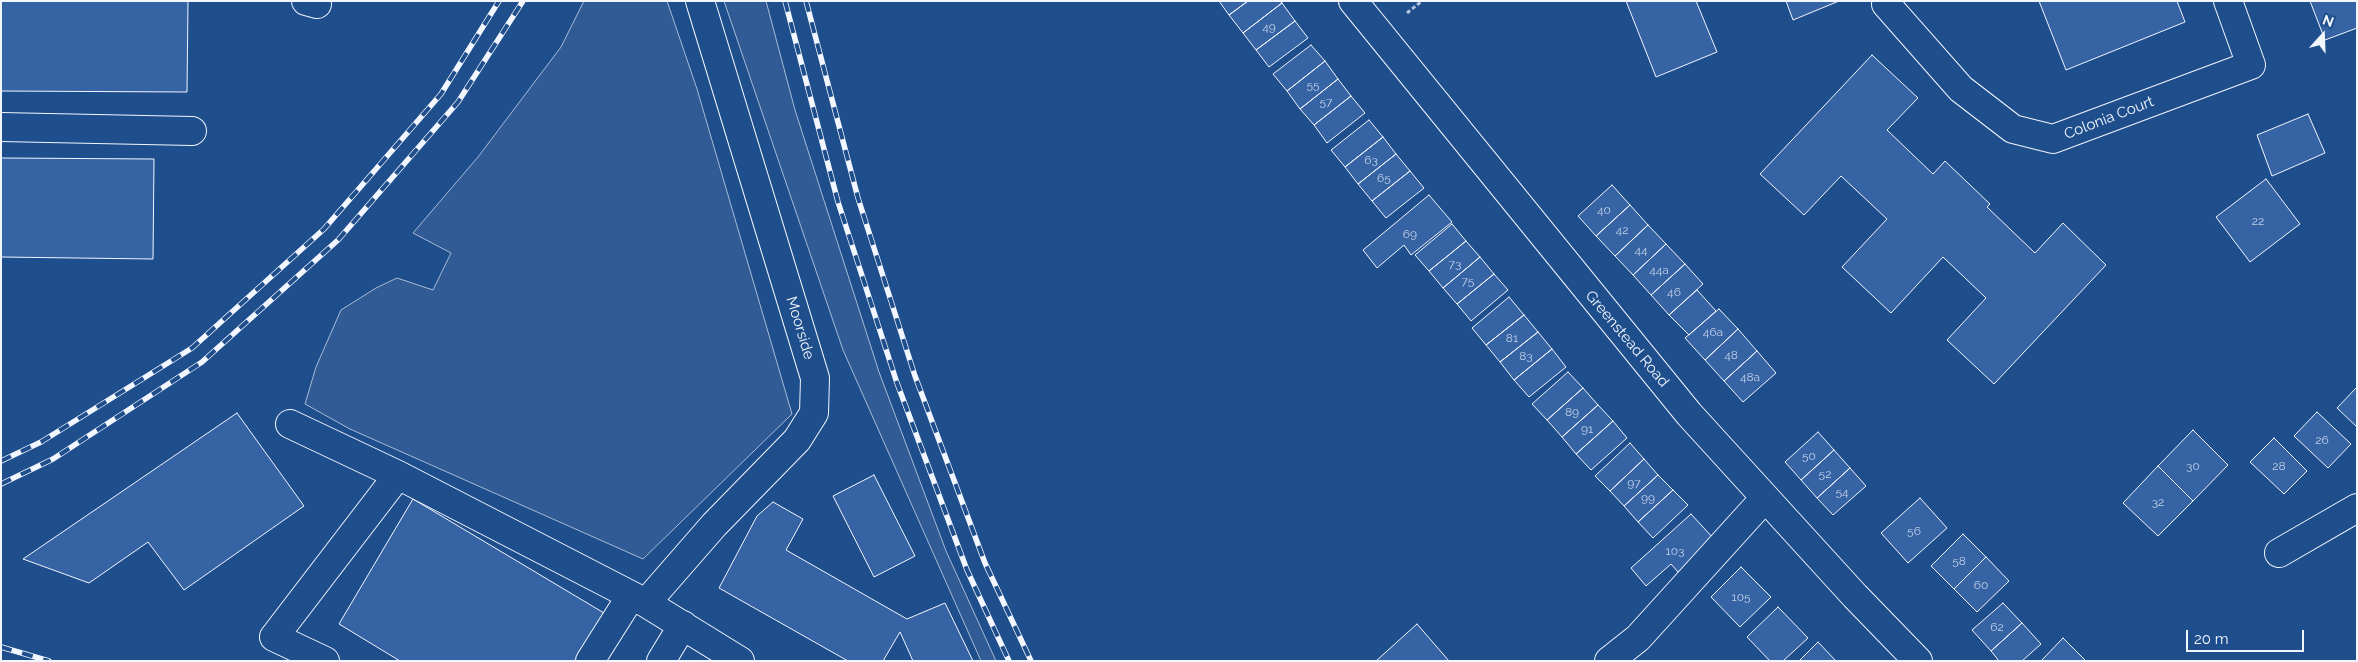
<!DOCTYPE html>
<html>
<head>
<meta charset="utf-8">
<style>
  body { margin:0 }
  #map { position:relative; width:2358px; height:662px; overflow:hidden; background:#1f4e8c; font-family:Raleway,sans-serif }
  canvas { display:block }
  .frame { position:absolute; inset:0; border:2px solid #f2f6ff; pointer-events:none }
  .north { position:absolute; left:2298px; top:10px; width:50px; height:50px; -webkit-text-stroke:4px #1f4e8c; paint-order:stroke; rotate:20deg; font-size:14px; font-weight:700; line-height:20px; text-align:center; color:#f2f6ff }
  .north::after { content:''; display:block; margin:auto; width:18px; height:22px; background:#f2f6ff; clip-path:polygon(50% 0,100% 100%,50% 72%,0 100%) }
  .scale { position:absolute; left:2186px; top:630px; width:118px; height:22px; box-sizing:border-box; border:2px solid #f2f6ff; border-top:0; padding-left:6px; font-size:15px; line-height:18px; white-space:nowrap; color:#f2f6ff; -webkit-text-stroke:4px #1f4e8c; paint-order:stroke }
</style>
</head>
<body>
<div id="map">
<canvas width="2358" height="662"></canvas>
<div class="frame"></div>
<div class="north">N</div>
<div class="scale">20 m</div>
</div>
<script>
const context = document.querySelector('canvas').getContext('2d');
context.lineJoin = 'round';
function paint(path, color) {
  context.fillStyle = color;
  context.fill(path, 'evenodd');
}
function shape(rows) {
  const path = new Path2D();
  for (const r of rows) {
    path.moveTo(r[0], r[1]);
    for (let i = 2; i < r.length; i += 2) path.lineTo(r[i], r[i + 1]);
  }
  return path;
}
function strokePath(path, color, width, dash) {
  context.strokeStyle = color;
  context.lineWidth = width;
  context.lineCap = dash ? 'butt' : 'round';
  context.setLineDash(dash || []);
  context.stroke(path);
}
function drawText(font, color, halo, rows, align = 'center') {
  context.font = font + ' Raleway,sans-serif';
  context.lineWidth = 4;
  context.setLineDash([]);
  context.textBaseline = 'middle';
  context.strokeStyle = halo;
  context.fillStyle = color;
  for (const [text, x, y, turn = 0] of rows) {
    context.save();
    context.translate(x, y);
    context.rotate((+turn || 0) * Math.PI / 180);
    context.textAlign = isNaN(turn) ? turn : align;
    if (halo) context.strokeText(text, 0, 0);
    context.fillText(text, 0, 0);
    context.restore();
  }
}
const built = shape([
  [584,1,667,1,697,89,792,414,643,559,350,429,305,404,316,367,341,310,376,288,397,278,433,290,451,253,413,233,478,157,561,47,584,1],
  [724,1,766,1,795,110,879,372,946,551,996,661,981,661,843,350,724,1]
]);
paint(built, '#305b95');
strokePath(built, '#a8bbd7', 1);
const building = shape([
  [1,1,188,1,187,92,1,91,1,1],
  [1219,1,1248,1,1229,15,1219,1],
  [1248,1,1280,1,1282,3,1243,33,1229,15,1248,1],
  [1626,1,1696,1,1717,52,1656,77,1626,1],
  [1786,1,1839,1,1793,20,1786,1],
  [2039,1,2177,1,2185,22,2066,70,2039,1],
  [2310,1,2357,1,2357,28,2325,40,2310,1],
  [1282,3,1295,21,1256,50,1243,33,1282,3],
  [1295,21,1308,38,1269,67,1256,50,1295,21],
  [1311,45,1325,61,1287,91,1273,74,1311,45],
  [1872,55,1918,98,1887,130,1933,174,1945,161,1990,204,1987,207,2035,253,2063,223,2106,265,1994,384,1947,340,1986,298,1943,257,1891,313,1842,267,1887,219,1841,176,1804,215,1760,174,1872,55],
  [1325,61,1338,79,1300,109,1287,91,1325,61],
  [1338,79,1351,96,1314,125,1300,109,1338,79],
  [1351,96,1365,113,1327,143,1314,125,1351,96],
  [2308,114,2325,153,2272,176,2257,135,2308,114],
  [1369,120,1383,137,1345,167,1331,150,1369,120],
  [1383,137,1396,154,1358,184,1345,167,1383,137],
  [1396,154,1410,171,1372,201,1358,184,1396,154],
  [1,158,154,159,153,259,1,257,1,158],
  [1410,171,1424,188,1386,218,1372,201,1410,171],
  [2266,179,2300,224,2250,262,2216,217,2266,179],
  [1612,185,1630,205,1596,236,1578,216,1612,185],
  [1429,195,1452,222,1411,255,1404,245,1377,268,1363,250,1429,195],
  [1630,205,1648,225,1615,256,1596,236,1630,205],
  [1452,224,1466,241,1429,271,1415,255,1452,224],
  [1648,225,1666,244,1633,275,1615,256,1648,225],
  [1466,241,1480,257,1443,288,1429,271,1466,241],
  [1666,244,1685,264,1651,295,1633,275,1666,244],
  [1480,257,1494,274,1457,304,1443,288,1480,257],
  [1685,264,1703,284,1669,315,1651,295,1685,264],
  [1494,274,1508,290,1471,321,1457,304,1494,274],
  [1697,290,1716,311,1689,335,1669,315,1697,290],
  [1509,297,1524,315,1486,345,1472,328,1509,297],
  [1719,309,1738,329,1705,360,1685,338,1719,309],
  [1524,315,1538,332,1500,362,1486,345,1524,315],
  [1738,329,1757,351,1724,381,1705,360,1738,329],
  [1538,332,1552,349,1514,380,1500,362,1538,332],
  [1552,349,1566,367,1529,397,1514,380,1552,349],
  [1757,351,1776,373,1743,402,1724,381,1757,351],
  [1568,372,1583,388,1547,420,1532,404,1568,372],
  [2357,387,2357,427,2337,408,2357,387],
  [1583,388,1598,405,1562,437,1547,420,1583,388],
  [1598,405,1613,421,1576,454,1562,437,1598,405],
  [2317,412,2351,444,2328,468,2294,436,2317,412],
  [237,413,304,506,184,590,148,542,89,583,23,559,237,413],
  [1613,421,1627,438,1591,470,1576,454,1613,421],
  [2193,430,2228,465,2193,501,2158,466,2193,430],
  [1818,432,1834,450,1801,480,1785,462,1818,432],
  [2274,438,2307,471,2284,494,2250,462,2274,438],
  [1630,443,1644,459,1610,491,1595,476,1630,443],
  [1834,450,1850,468,1817,498,1801,480,1834,450],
  [1644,459,1658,475,1624,506,1610,491,1644,459],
  [2158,466,2193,501,2158,536,2123,503,2158,466],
  [1850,468,1866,486,1833,515,1817,498,1850,468],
  [874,475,915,556,874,577,833,496,874,475],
  [1658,475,1673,490,1638,522,1624,506,1658,475],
  [1673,490,1688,505,1653,538,1638,522,1673,490],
  [1920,498,1947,528,1908,563,1881,533,1920,498],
  [413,499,604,613,576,661,400,661,339,624,413,499],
  [773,502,803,519,786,550,907,619,945,603,973,661,913,661,900,632,883,661,848,661,719,588,757,516,773,502],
  [1691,514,1714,539,1678,572,1671,564,1646,586,1631,568,1691,514],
  [1963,534,1986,557,1954,589,1931,566,1963,534],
  [1986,557,2009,581,1977,612,1954,589,1986,557],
  [1741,567,1771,597,1740,627,1711,597,1741,567],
  [2003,603,2022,623,1991,651,1972,630,2003,603],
  [1778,607,1808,638,1783,661,1770,661,1747,637,1778,607],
  [2022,623,2041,644,2022,661,1999,661,1991,651,2022,623],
  [1417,624,1449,661,1376,661,1417,624],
  [2063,638,2086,661,2041,661,2063,638],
  [1818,642,1836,661,1799,661,1818,642]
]);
paint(building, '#3563a3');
strokePath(building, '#f2f6ff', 1);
const minor = shape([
  [306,1,317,4],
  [1353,1,1689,414,1855,596,1918,661],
  [1886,4,1961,89,2013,129,2053,139,2251,65,2228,1],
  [1,127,192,131],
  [290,424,398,475,646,603,740,661],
  [2279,553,2357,508],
  [646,603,714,525,797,440,814,413,815,378,700,1],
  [325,661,274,637,398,475],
  [590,661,631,596],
  [661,661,683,625],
  [1609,661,1638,638,1765,498]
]);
strokePath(minor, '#f2f6ff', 30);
strokePath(shape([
  [1407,13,1422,1]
]), '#b3c4dc', 3, [4, 2.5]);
strokePath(minor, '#1f4e8c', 28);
const rail = shape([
  [785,1,838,202,897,383,967,570,1009,661],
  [806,1,858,198,915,376,985,563,1031,661],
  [1,461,41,442,192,348,324,229,441,94,499,1],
  [1,484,53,459,202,362,338,240,458,102,523,1],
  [1,647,49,661]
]);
strokePath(rail, '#f2f6ff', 5.5);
strokePath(rail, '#1f4e8c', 4, [11]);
drawText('12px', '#c3d1e8', null, [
  ["49",1269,27],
  ["55",1313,85],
  ["57",1326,102],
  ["63",1371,160],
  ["65",1384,178],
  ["40",1604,210],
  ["22",2258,221],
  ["42",1622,230],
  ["69",1410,234],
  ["44",1641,250],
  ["73",1455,264],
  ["44a",1659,270],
  ["75",1468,281],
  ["46",1674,292],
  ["46a",1713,332],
  ["81",1512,338],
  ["48",1731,355],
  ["83",1526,356],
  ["48a",1750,377],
  ["89",1572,412],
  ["91",1587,429],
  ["26",2322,440],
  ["50",1809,456],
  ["30",2193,466],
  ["28",2279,466],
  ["52",1825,474],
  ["97",1634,483],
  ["54",1842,492],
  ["99",1648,498],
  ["32",2158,502],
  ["56",1914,531],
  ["103",1675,551],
  ["58",1959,561],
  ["60",1981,585],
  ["105",1741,597],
  ["62",1997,627]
]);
drawText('15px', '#f2f6ff', '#1f4e8c', [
  ["Colonia Court",2109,118,-21],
  ["Moorside",800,328,73],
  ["Greenstead Road",1627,339,50]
]);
</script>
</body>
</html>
